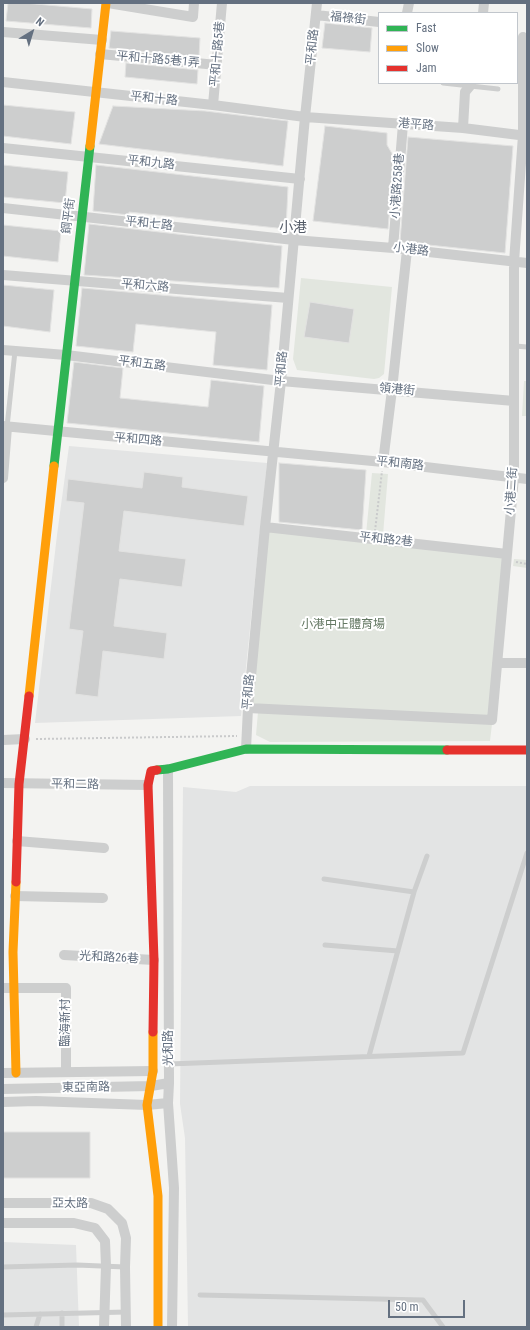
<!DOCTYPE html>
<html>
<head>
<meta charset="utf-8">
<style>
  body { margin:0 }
  #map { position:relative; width:530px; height:1330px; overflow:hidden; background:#f3f3f1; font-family:"Roboto Condensed",sans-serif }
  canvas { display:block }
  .frame { position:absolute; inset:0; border:4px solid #647080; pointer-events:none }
  .legend { position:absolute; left:378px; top:12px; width:140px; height:72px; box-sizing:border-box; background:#fff; border:1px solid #c1c6cc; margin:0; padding:5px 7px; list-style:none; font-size:12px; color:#647080 }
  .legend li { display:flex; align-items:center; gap:8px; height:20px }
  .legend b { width:20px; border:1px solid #c1c6cc }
  .north { position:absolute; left:12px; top:12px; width:40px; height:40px; -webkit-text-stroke:3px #fff; paint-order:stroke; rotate:38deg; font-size:11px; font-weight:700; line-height:16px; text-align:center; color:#647080 }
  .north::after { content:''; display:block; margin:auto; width:14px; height:18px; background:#647080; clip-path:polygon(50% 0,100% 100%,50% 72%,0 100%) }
  .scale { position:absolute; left:388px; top:1300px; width:77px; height:18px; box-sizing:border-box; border:2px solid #647080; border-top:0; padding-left:5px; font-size:12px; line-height:14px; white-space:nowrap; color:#647080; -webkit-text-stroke:3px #fff; paint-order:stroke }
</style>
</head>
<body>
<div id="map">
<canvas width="530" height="1330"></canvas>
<div class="frame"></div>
<ul class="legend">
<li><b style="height:5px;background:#30b455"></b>Fast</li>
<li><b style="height:5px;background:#ff9f0a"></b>Slow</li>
<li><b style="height:5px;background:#e5322d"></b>Jam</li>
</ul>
<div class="north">N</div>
<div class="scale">50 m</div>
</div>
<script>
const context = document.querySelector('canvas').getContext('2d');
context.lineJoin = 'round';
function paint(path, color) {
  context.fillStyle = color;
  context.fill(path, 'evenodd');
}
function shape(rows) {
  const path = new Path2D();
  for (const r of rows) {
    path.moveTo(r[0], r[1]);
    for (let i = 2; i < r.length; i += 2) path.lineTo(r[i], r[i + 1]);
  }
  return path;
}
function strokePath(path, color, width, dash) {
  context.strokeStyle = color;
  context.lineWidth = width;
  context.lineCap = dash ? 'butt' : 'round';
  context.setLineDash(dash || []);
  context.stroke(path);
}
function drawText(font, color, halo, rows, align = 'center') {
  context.font = font + ' "Roboto Condensed","Noto Sans TC",sans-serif';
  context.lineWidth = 4;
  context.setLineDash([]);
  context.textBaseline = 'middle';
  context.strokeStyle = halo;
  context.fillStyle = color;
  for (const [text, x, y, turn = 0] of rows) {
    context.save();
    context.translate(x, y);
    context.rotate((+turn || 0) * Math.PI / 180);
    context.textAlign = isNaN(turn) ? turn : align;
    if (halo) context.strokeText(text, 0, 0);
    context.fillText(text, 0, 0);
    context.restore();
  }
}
paint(shape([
  [69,446,267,463,241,716,35,723,57,535],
  [250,786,527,786,527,1327,188,1327,185,1138,180,1104,183,787,236,792],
  [3,1242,76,1245,79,1327,3,1327]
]), '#e3e4e4');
paint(shape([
  [301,278,392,287,384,374,379,378,374,379,297,370,293,359],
  [524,381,527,381,527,416,522,416],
  [372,473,388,474,383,535,366,534],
  [265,531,505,557,491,718,249,704],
  [514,559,527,560,527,568,513,566],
  [258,712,492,724,490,741,270,742,256,735]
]), '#e2e6df');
const building = shape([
  [8,3,24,3,92,9,91,28,6,21,8,3],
  [325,23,372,28,370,52,322,48,325,23],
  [111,31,200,38,199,57,109,48,111,31],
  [126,63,198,70,197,84,125,77,126,63],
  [3,105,75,112,71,144,3,136,3,105],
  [113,106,205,111,288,121,283,166,99,144,113,106],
  [325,126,387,133,387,145,394,157,388,229,313,221,325,126],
  [408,137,513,146,505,253,400,242,408,137],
  [3,165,68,172,65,203,3,197,3,165],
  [96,165,288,187,286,229,129,212,129,215,93,211,96,165],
  [89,224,282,246,279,288,84,275,89,224],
  [3,225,61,231,58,262,3,256,3,225],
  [3,285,54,290,50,332,3,326,3,285],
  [82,288,272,305,267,370,213,365,216,332,136,324,133,352,76,346,82,288],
  [310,302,354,309,349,343,304,337,310,302],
  [74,362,123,368,120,398,208,407,211,380,264,386,259,442,67,423,74,362],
  [279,463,366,470,362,530,279,522,279,463],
  [144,472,183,477,182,487,248,496,244,526,124,511,119,551,186,559,182,587,120,579,114,626,167,633,164,659,103,651,98,697,75,694,83,631,69,629,84,503,66,501,68,479,142,488,144,472],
  [3,1132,90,1132,90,1178,3,1178,3,1132]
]);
paint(building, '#cdcece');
strokePath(building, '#e2e2e1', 1);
strokePath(shape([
  [375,531,382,471],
  [516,562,527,564],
  [36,739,237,736]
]), '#c9cacb', 2, [2, 2]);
strokePath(shape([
  [443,83,498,89],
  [515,346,527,347],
  [7,427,15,351],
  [324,879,414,892],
  [325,945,398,951],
  [369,1056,414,892,427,856],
  [169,1064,463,1053,527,853],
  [3,1267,77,1265,125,1267],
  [200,1295,423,1300,443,1327],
  [62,1313,62,1327],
  [3,1315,126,1312],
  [36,1327,40,1314]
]), '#cdcece', 5);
strokePath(shape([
  [108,3,193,17,194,3],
  [407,13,409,3],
  [483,13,484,3],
  [316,15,379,22],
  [3,32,102,40],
  [100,54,217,65],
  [3,82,213,105,305,117,463,128,527,136],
  [213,105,222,3],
  [463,128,465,92,470,86,470,83],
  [3,148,300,179],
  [3,208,294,240,393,248,527,263],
  [393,248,403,124],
  [3,275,288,298],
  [3,350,66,355,281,381,514,401],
  [3,426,383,462,527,479],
  [383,462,392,390,407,250],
  [3,478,7,427],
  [265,527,507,554],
  [497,663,527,663],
  [248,708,492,720,514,477,514,262,523,135,523,37],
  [3,740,25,739],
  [246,749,248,708,265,527,281,381,305,117,317,3],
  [168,769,169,1083,168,1103,174,1188,172,1327],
  [3,783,148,785],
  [17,841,104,848],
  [15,896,103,898],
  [64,955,154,960],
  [3,988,66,988,66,1072],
  [3,1073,153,1071],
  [3,1089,151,1086,169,1083],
  [3,1102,36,1101,147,1105,168,1103],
  [3,1203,91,1203,108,1209,122,1223,126,1238,125,1267,126,1327],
  [3,1223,74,1223,95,1228,105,1241,106,1266,104,1327]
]), '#cdcece', 10);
strokePath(shape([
  [54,466,90,146],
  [157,770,168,769,246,749,447,750]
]), '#30b455', 9);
strokePath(shape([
  [90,146,106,3],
  [29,696,54,466],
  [16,882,13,952,16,1073],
  [153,1032,153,1071,147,1105,158,1196,158,1327]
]), '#ff9f0a', 9);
strokePath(shape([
  [447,750,527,750],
  [16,882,19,784,29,696],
  [153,1032,154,960,148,785,151,771,157,770]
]), '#e5322d', 9);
drawText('12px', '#647080', '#fff', [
  ["福祿街",348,19,6],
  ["平和路",313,47,-84],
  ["平和十路5巷",218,54,-85],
  ["平和十路5巷1弄",158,60,5],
  ["平和十路",154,99,6],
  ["港平路",416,125,4],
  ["平和九路",151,163,6],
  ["小港路258巷",398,186,-86],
  ["鋼平街",69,216,-83],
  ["平和七路",149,224,6],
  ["小港路",411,250,7],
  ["平和六路",145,286,5],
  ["平和五路",142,364,7],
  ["平和路",282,369,-85],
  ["領港街",397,390,5],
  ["平和四路",138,440,5],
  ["平和南路",400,464,6],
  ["小港二街",512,491,-86],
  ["平和路2巷",386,540,6],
  ["平和路",249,692,-85],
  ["平和二路",75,785,1],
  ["光和路26巷",109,958,3],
  ["臨海新村",66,1023,-90],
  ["光和路",169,1048,-90],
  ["東亞南路",86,1088,-1],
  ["亞太路",70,1204,1]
]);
drawText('12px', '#647863', '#fff', [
  ["小港中正體育場",343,625]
]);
drawText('14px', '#525a66', '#fff', [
  ["小港",293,228]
]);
</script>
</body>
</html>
